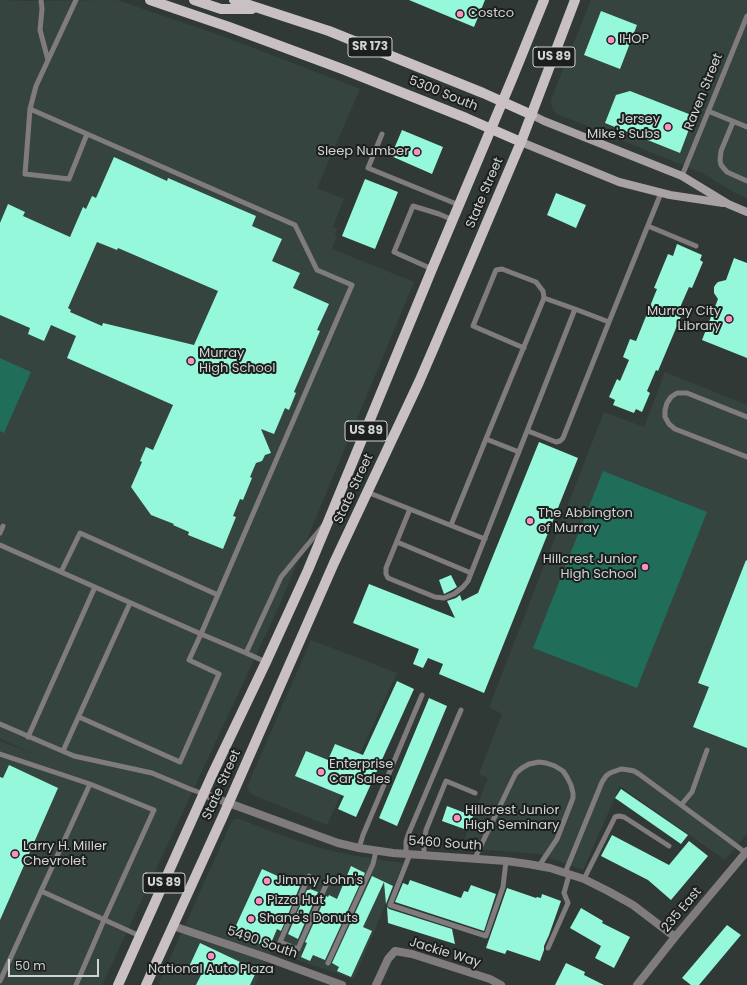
<!DOCTYPE html>
<html>
<head>
<meta charset="utf-8">
<style>
  body { margin:0 }
  #map { position:relative; width:747px; height:985px; overflow:hidden; background:#313936; font-family:Poppins,sans-serif }
  canvas { display:block }
  .scale { position:absolute; left:8px; top:959px; width:91px; height:18px; box-sizing:border-box; border:2px solid #cfd4d2; border-top:0; padding-left:5px; font-size:12px; line-height:14px; white-space:nowrap; color:#cfd4d2; -webkit-text-stroke:3px #1c1f1e; paint-order:stroke }
</style>
</head>
<body>
<div id="map">
<canvas width="747" height="985"></canvas>
<div class="scale">50 m</div>
</div>
<script>
const context = document.querySelector('canvas').getContext('2d');
context.lineJoin = 'round';
function paint(path, color) {
  context.fillStyle = color;
  context.fill(path, 'evenodd');
}
function shape(rows) {
  const path = new Path2D();
  for (const r of rows) {
    path.moveTo(r[0], r[1]);
    for (let i = 2; i < r.length; i += 2) path.lineTo(r[i], r[i + 1]);
  }
  return path;
}
function strokePath(path, color, width, dash) {
  context.strokeStyle = color;
  context.lineWidth = width;
  context.lineCap = dash ? 'butt' : 'round';
  context.setLineDash(dash || []);
  context.stroke(path);
}
function drawText(font, color, halo, rows, align = 'center') {
  context.font = font + ' Poppins,sans-serif';
  context.lineWidth = 4;
  context.setLineDash([]);
  context.textBaseline = 'middle';
  context.strokeStyle = halo;
  context.fillStyle = color;
  for (const [text, x, y, turn = 0] of rows) {
    context.save();
    context.translate(x, y);
    context.rotate((+turn || 0) * Math.PI / 180);
    context.textAlign = isNaN(turn) ? turn : align;
    if (halo) context.strokeText(text, 0, 0);
    context.fillText(text, 0, 0);
    context.restore();
  }
}
paint(shape([
  [0,0,28,1,117,0,211,32,285,60,360,89,317,188,344,199,333,227,337,229,335,234,337,237,332,249,414,282,280,604,102,985,0,985,0,741,35,754,0,739],
  [591,0,747,0,747,198,735,193,702,173,562,116,557,114,553,110,551,103,551,99],
  [665,372,747,405,747,834,725,860,620,786,583,870,540,854,461,848,488,778,479,774,502,714,489,707,604,412,644,427],
  [311,640,397,673,327,825,253,795,249,791,247,787],
  [234,819,240,819,280,835,316,847,355,856,403,863,354,979,271,951,255,985,158,985,231,823]
]), '#35443f');
paint(shape([
  [0,358,31,372,4,433,0,431],
  [603,471,707,512,637,688,533,648]
]), '#206d59');
paint(shape([
  [409,0,485,0,474,27],
  [601,11,637,25,620,69,584,55],
  [630,91,694,116,680,153,605,123,616,95],
  [402,130,443,147,432,174,391,156],
  [114,157,167,181,168,178,256,216,252,226,282,239,272,261,300,273,293,288,329,304,317,330,320,331,294,392,296,393,289,410,285,408,274,434,261,429,271,453,265,455,262,461,256,463,250,477,252,478,243,500,240,499,233,516,236,517,223,549,188,535,189,532,173,525,174,524,151,515,131,487,142,462,140,461,146,447,153,450,173,405,67,358,76,336,51,325,44,341,28,334,30,328,0,315,0,223,8,204,25,212,23,216,70,237,83,207,86,209,92,196,96,198],
  [97,242,117,250,118,248,218,291,194,345,103,323,102,326,70,312,71,310,68,308],
  [365,179,398,192,375,249,342,236],
  [556,193,586,205,576,228,547,215],
  [677,244,702,255,700,260,703,262,692,288,689,287,678,312,682,314,658,371,656,370,647,391,650,393,642,412,636,409,634,413,613,405,615,400,609,397,617,379,620,381,629,360,623,357,630,339,636,341,657,289,654,288,668,254,673,256],
  [734,258,747,263,747,358,702,340,718,299,714,293,714,287,716,284,718,282,726,280],
  [539,442,578,458,484,693,439,674,443,664,428,658,423,668,413,664,419,649,353,623,369,584,455,618,447,601,456,598,460,595,462,601,478,593],
  [746,560,747,561,747,748,693,727,709,687,698,683],
  [451,575,457,587,452,590,444,594,439,580],
  [397,681,414,689,356,817,338,809,344,796,295,776,306,751,328,760,335,744,363,755],
  [429,698,447,706,397,826,379,818],
  [9,765,58,788,0,920,0,777,3,778],
  [621,789,688,835,681,844,615,798],
  [447,806,473,816,467,830,442,821],
  [612,835,669,865,689,841,708,856,671,900,648,880,601,856],
  [351,866,365,873,325,960,313,955,310,961,301,957,307,943,305,942,326,896,328,897,329,895,337,899],
  [262,869,300,886,281,931,277,929,269,948,233,932],
  [372,876,393,886,386,904,384,882,363,927,372,931,351,977,337,971,339,967,332,963],
  [410,880,461,898,464,891,468,892,471,885,496,894,484,931,395,902,403,883,408,885],
  [507,888,536,898,537,897,541,898,542,894,561,901,549,935,544,946,544,950,540,961,507,950,505,954,486,948],
  [310,889,318,892,298,939,288,934,307,890,309,890],
  [387,907,389,909,452,929,455,944,388,923],
  [581,908,603,921,602,923,630,937,614,968,595,958,601,946,570,928],
  [727,925,741,935,699,985,691,985,682,978],
  [200,943,257,970,250,985,196,985,201,975,188,969],
  [566,963,585,972,584,975,604,985,555,985]
]), '#95f8da');
strokePath(shape([
  [41,0,42,9,40,30,48,60],
  [76,0,36,86,30,109,295,225,317,270,352,285,201,634,246,653,281,577,323,526],
  [30,109,25,174,69,179,87,134],
  [708,111,747,127],
  [733,122,721,151,720,160,721,165,727,172,747,181],
  [382,134,368,168,459,205],
  [682,176,747,16],
  [648,226,696,246],
  [432,269,394,252,413,206,439,214,453,220],
  [609,322,661,193],
  [524,348,473,326,496,270,502,269,536,282,543,291,544,298],
  [747,417,687,393,677,393,671,397,667,403,665,410,665,417,669,424,675,429,747,457],
  [483,446,544,298,575,309],
  [367,492,485,539],
  [410,509,386,568,386,574,388,578,435,597,444,598,454,594,463,587,468,581,575,309,609,322,563,438,560,441,556,442,528,431],
  [451,525,486,439,519,452],
  [0,533,3,526],
  [397,542,471,573],
  [0,545,201,634,189,660,219,674,180,762,79,717],
  [61,572,80,533,218,595],
  [246,653,266,662],
  [0,724,74,756,152,773,190,789,204,794],
  [28,737,95,587],
  [63,751,130,603],
  [0,754,90,784],
  [681,805,692,792,707,750],
  [359,848,363,835,422,695],
  [406,854,406,842,408,835,461,710],
  [410,854,390,905,486,936,503,887,506,861],
  [424,855,424,843,426,830,446,781,475,793],
  [475,858,512,781,516,773,522,768,529,764,539,762,546,763,555,766,563,771,567,777,571,785,573,793,573,798,557,839,539,866],
  [565,873,602,782,606,776,610,773,621,769,629,770,634,771,639,774,726,838,746,853],
  [309,876,280,942,298,949,326,885],
  [584,879,615,817,619,816,624,817,669,846],
  [41,891,140,936],
  [548,948,568,903,564,893,569,875],
  [328,963,373,864,376,851],
  [0,981,90,784,154,810,104,920,76,985]
]), '#807c7d', 5);
strokePath(shape([
  [204,794,316,835,338,843,359,848,393,853,506,861,528,864,550,868,584,879,608,891,633,905,675,937],
  [173,926,268,958,342,985],
  [376,985,388,959,395,951,412,954,490,979,501,985],
  [637,985,675,937,747,851]
]), '#807c7d', 8);
strokePath(shape([
  [532,115,544,121,682,176,728,204,747,212],
  [521,142,619,182,670,195,723,203]
]), '#a8a2a5', 8);
strokePath(shape([
  [150,0,229,27,345,70,466,118,521,142],
  [194,0,221,9,252,9],
  [234,0,329,31,483,93,532,115],
  [118,985,212,775,266,662,308,570,330,517,432,269,512,79,544,0],
  [146,985,223,816,334,563,419,382,435,345,521,142,575,0]
]), '#c8c0c3', 10);
for (const [x, y, r, color] of [
  [460,14,4,"#fc8fc2"],
  [611,40,4,"#fc8fc2"],
  [668,127,4,"#fc8fc2"],
  [417,152,4,"#fc8fc2"],
  [729,319,4,"#fc8fc2"],
  [191,361,4,"#fc8fc2"],
  [530,521,4,"#fc8fc2"],
  [645,567,4,"#fc8fc2"],
  [321,772,4,"#fc8fc2"],
  [457,818,4,"#fc8fc2"],
  [15,854,4,"#fc8fc2"],
  [267,881,4,"#fc8fc2"],
  [259,901,4,"#fc8fc2"],
  [251,919,4,"#fc8fc2"],
  [211,956,4,"#fc8fc2"]
]) {
  const dot = new Path2D();
  dot.arc(x, y, r, 0, 2 * Math.PI);
  context.fillStyle = color;
  context.fill(dot);
  strokePath(dot, '#1c1f1e', 1.5);
}
for (const [x, y, w] of [
  [370,47,44],
  [554,57,42],
  [366,431,42],
  [164,883,42]
]) {
  const box = new Path2D();
  box.roundRect(x - w / 2, y - 10, w, 20, 3);
  context.fillStyle = '#1c1f1e';
  context.fill(box);
  strokePath(box, '#cfd4d2', 1);
}
drawText('bold 12px', '#cfd4d2', null, [
  ["SR 173",370,47],
  ["US 89",554,57],
  ["US 89",366,431],
  ["US 89",164,883]
]);
drawText('13px', '#cfd4d2', '#1c1f1e', [
  ["Costco",468,14],
  ["IHOP",619,40],
  ["Jersey",660,120,"right"],
  ["Mike's Subs",660,135,"right"],
  ["Sleep Number",409,152,"right"],
  ["Murray City",721,312,"right"],
  ["Library",721,327,"right"],
  ["Murray",199,354],
  ["High School",199,369],
  ["The Abbington",538,514],
  ["of Murray",538,529],
  ["Hillcrest Junior",637,560,"right"],
  ["High School",637,575,"right"],
  ["Enterprise",329,765],
  ["Car Sales",329,780],
  ["Hillcrest Junior",465,811],
  ["High Seminary",465,826],
  ["Larry H. Miller",23,847],
  ["Chevrolet",23,862],
  ["Jimmy John's",275,881],
  ["Pizza Hut",267,901],
  ["Shane's Donuts",259,919],
  ["National Auto Plaza",211,970,"center"]
], 'left');
drawText('13px', '#cfd4d2', '#1c1f1e', [
  ["Raven Street",704,92,-68],
  ["5300 South",443,94,22],
  ["State Street",485,193,-67],
  ["State Street",354,489,-65],
  ["State Street",222,785,-66],
  ["5460 South",445,844,4],
  ["235 East",682,910,-50],
  ["5490 South",262,943,19],
  ["Jackie Way",445,953,17]
]);
</script>
</body>
</html>
